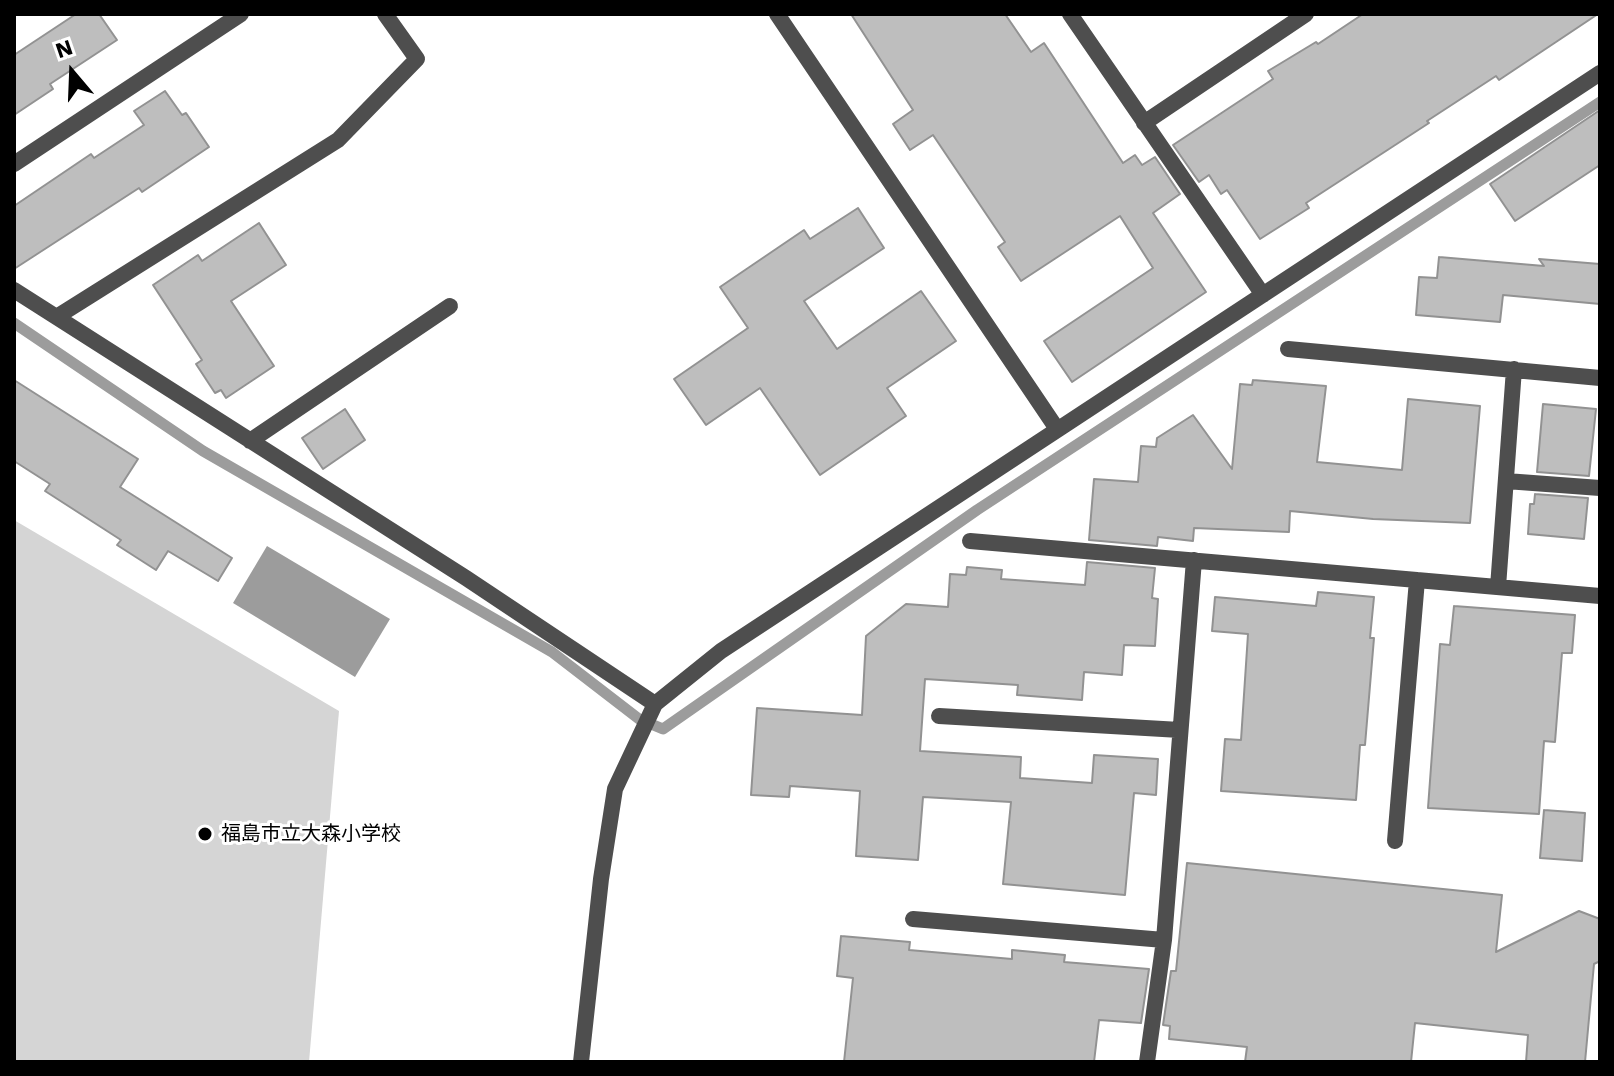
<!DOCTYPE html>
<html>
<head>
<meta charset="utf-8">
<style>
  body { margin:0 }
  #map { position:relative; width:1614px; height:1076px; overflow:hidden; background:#fff; font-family:"Work Sans",sans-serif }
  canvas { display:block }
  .frame { position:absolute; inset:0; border:16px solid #000; pointer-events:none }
  .north { position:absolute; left:32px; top:32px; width:80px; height:80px; -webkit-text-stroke:6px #fff; paint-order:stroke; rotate:341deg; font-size:22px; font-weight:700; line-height:32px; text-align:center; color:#000 }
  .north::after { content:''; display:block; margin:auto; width:28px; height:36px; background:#000; clip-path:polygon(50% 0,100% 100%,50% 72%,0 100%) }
</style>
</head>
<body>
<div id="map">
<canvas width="1614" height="1076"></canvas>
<div class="frame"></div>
<div class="north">N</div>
</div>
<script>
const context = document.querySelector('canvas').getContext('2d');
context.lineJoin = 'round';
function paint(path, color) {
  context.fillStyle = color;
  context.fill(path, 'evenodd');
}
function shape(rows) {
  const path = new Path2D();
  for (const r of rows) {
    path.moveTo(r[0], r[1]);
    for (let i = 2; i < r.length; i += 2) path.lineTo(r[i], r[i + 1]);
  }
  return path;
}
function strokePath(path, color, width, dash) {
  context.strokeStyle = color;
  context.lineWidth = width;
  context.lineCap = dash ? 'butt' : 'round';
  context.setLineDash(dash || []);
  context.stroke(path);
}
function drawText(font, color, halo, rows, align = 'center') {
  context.font = font + ' "Work Sans","Noto Sans JP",sans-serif';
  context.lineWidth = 6;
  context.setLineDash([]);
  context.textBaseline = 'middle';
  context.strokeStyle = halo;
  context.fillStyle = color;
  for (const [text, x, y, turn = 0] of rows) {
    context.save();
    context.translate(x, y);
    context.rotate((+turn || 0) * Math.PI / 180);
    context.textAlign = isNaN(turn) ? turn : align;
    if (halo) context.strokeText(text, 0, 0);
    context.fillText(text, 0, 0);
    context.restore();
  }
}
paint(shape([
  [14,520,339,711,309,1062,14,1062]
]), '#d5d5d5');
paint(shape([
  [267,546,390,619,355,677,233,603]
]), '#9c9c9c');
strokePath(shape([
  [14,323,203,451,552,652,639,719,663,729,977,510,1600,102]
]), '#9c9c9c', 11);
const building = shape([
  [76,14,99,14,117,40,50,84,53,89,14,115,14,55,76,14],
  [851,14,1005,14,1031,52,1044,43,1123,163,1135,155,1142,165,1155,157,1180,194,1153,213,1206,292,1072,382,1044,341,1153,268,1120,216,1021,281,998,247,1005,242,933,135,910,150,893,124,913,110,851,14],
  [1363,14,1598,14,1499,80,1496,76,1427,121,1429,123,1306,203,1309,208,1260,239,1227,190,1221,194,1209,175,1199,182,1173,145,1273,79,1268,71,1316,42,1318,44,1363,14],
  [165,91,182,115,186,113,209,147,142,192,139,188,14,269,14,206,91,154,94,158,144,125,134,111,165,91],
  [1600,110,1600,165,1515,221,1490,184,1600,110],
  [858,208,884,248,804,301,837,349,921,291,956,341,887,388,906,416,820,475,760,388,706,425,674,379,748,328,720,287,804,230,810,239,858,208],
  [259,223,286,265,231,301,274,366,226,398,221,390,215,393,196,364,202,360,153,285,198,255,202,261,259,223],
  [1439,257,1544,266,1539,259,1600,264,1600,304,1503,295,1500,322,1416,315,1419,277,1437,278,1439,257],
  [14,380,138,459,120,487,232,558,218,581,168,551,156,570,117,545,121,540,45,491,50,484,14,461,14,380],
  [1253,380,1326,386,1317,462,1402,470,1408,399,1480,406,1470,523,1373,519,1290,511,1289,532,1194,528,1193,541,1158,537,1157,546,1089,540,1094,479,1138,482,1141,446,1156,447,1157,438,1193,415,1232,469,1240,384,1252,385,1253,380],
  [1543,404,1596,409,1589,476,1537,472,1543,404],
  [345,409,365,440,323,469,302,438,345,409],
  [1535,494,1588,498,1584,539,1528,534,1530,504,1534,504,1535,494],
  [1087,562,1155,568,1152,598,1158,599,1155,646,1124,645,1122,675,1084,672,1082,700,1017,695,1018,685,925,679,920,751,1021,757,1020,778,1092,783,1094,755,1158,759,1156,795,1134,793,1125,895,1003,884,1011,802,923,797,918,860,856,856,860,791,790,786,789,797,751,795,757,708,862,715,866,636,906,604,948,607,950,574,966,575,967,567,1002,570,1001,579,1085,585,1087,562],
  [1318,592,1374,597,1370,638,1374,638,1365,745,1360,745,1356,800,1221,791,1225,739,1241,740,1248,634,1212,631,1215,597,1316,606,1318,592],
  [1454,606,1575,615,1572,653,1562,653,1555,742,1544,741,1539,814,1428,808,1440,644,1450,645,1454,606],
  [1544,810,1585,813,1582,861,1540,858,1544,810],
  [1187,863,1502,895,1496,952,1579,911,1600,919,1600,961,1594,964,1585,1062,1526,1062,1528,1035,1415,1023,1411,1062,1245,1062,1247,1047,1169,1039,1170,1026,1163,1025,1171,971,1176,971,1187,863],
  [841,936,910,942,909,950,1012,959,1012,950,1065,955,1064,962,1149,969,1141,1023,1099,1020,1094,1062,844,1062,853,978,837,976,841,936]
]);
paint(building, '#bebebe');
strokePath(building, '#929292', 2);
strokePath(shape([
  [777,14,1057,429],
  [1070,14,1263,295],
  [1144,123,1306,14],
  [14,164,241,14],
  [14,290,466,578,655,704],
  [58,316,338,140,417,59,385,14],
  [1288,349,1600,378],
  [250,441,450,306],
  [1506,481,1600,488],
  [970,541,1600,596],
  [1498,587,1514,369],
  [939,716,1180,730],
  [1395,841,1417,580],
  [913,919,1164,940],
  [581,1062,601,879,615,789,655,704,721,651,1600,73],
  [1147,1062,1164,940,1194,560]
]), '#4e4e4e', 16);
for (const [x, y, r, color] of [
  [205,834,8,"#000"]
]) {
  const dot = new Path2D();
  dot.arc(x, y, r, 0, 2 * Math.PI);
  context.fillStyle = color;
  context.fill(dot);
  strokePath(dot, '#fff', 3);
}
drawText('20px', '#000', '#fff', [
  ["福島市立大森小学校",221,834]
], 'left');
</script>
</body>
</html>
